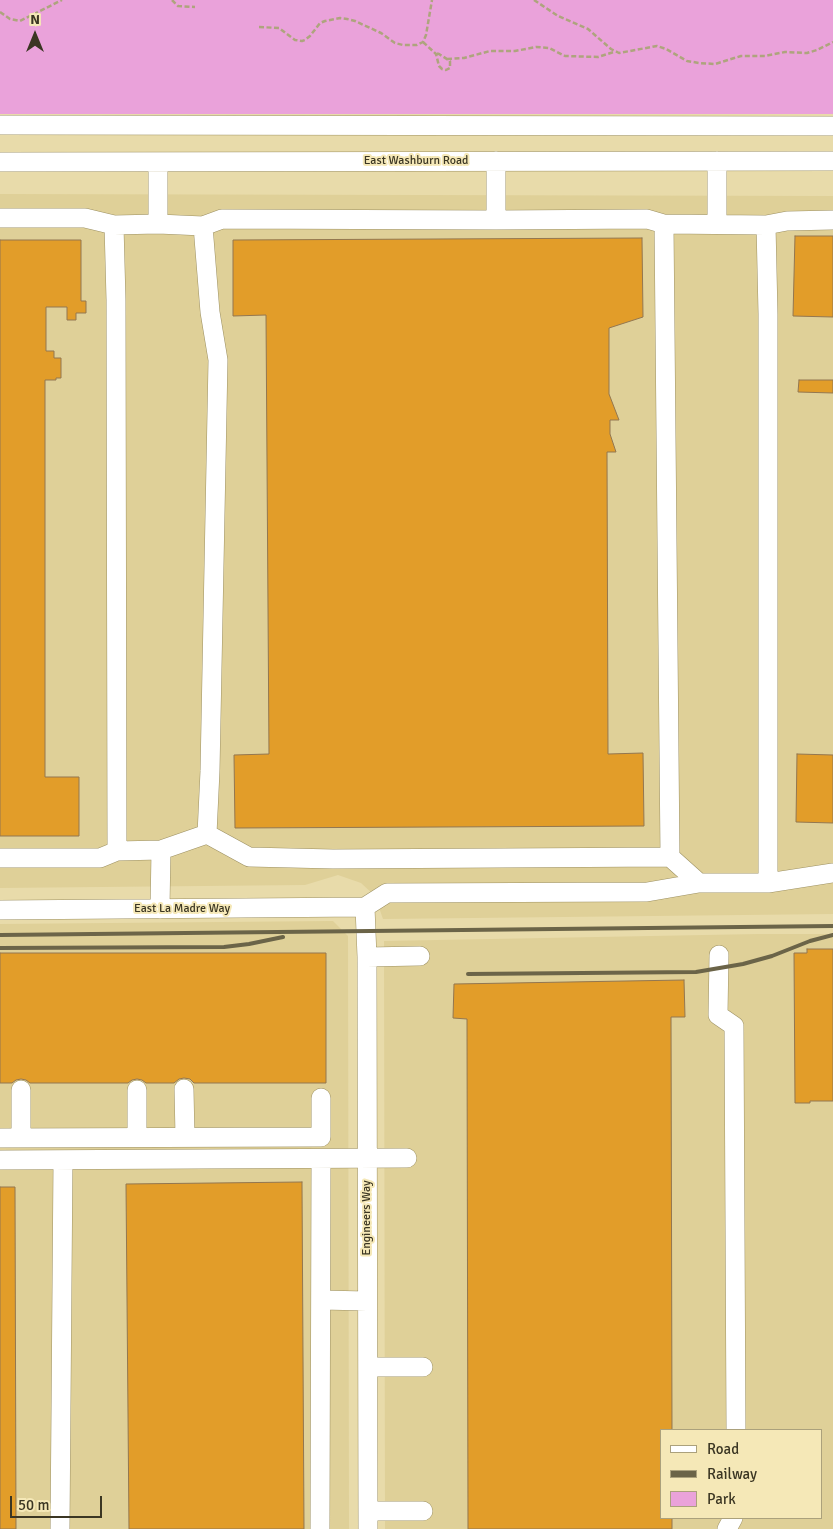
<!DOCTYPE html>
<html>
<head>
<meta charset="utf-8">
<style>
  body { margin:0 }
  #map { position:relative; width:833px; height:1529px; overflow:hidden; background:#e8dbaa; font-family:Signika,sans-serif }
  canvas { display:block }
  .legend { position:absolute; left:660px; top:1429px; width:162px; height:90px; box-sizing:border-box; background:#f5e8b7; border:1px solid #aba17c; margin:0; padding:6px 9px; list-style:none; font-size:15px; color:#3b3623 }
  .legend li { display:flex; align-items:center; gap:10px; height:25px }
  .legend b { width:25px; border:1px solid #aba17c }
  .north { position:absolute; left:10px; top:10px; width:50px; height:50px; -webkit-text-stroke:4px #f5e8b7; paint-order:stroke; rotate:0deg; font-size:14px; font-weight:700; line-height:20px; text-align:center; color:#3b3623 }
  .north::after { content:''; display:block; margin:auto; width:18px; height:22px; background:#3b3623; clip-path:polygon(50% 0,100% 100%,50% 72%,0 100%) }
  .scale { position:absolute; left:10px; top:1496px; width:92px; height:22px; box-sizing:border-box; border:2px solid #3b3623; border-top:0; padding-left:6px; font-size:15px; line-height:18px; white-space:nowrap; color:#3b3623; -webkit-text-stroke:4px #f5e8b7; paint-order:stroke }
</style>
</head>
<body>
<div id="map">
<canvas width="833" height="1529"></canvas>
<ul class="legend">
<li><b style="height:6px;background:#fff"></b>Road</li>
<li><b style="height:6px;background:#6b6448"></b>Railway</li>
<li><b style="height:14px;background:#eaa2da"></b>Park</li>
</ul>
<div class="north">N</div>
<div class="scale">50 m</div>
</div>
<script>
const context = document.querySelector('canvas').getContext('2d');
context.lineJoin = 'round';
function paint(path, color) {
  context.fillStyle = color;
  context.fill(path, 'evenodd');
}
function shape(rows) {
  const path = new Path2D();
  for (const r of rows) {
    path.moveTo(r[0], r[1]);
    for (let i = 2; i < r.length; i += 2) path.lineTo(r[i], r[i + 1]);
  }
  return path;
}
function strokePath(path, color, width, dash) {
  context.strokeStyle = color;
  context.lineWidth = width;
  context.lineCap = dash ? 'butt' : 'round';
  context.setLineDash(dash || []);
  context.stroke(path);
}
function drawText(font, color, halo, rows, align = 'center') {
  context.font = font + ' Signika,sans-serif';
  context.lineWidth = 4;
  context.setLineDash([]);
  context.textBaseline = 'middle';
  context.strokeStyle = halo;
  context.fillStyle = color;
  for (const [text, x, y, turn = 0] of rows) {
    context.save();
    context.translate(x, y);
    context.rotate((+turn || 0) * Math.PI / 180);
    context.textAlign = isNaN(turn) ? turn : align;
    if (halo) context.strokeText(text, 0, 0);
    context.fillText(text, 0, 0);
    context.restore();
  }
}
paint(shape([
  [0,194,833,196,833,914,383,919,375,896,361,883,338,875,305,885,0,888],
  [333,921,348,936,349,1529,0,1529,0,924],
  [758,934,833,934,833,1529,385,1529,384,941],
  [662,1430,822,1430,822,1518,662,1518]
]), '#dfd098');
paint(shape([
  [0,0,833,0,833,114,0,114]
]), '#eaa2da');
const building = shape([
  [795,236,833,236,833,317,793,316,795,236],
  [642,238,643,317,609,328,609,394,619,420,610,420,610,434,616,452,607,452,608,754,643,753,644,826,235,828,234,755,269,754,266,315,233,316,233,240,642,238],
  [0,240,81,240,81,301,86,301,86,313,76,313,76,320,67,320,67,307,46,307,46,351,54,351,54,358,61,358,61,378,56,378,56,380,45,380,45,777,79,777,79,836,0,836,0,240],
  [799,380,833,380,833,393,798,392,799,380],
  [797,754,833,755,833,823,796,822,797,754],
  [807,949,833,949,833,1101,810,1101,810,1103,795,1103,794,953,807,953,807,949],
  [0,953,326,953,326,1083,194,1083,190,1079,184,1078,179,1079,174,1083,146,1083,142,1080,137,1079,132,1080,128,1083,30,1083,26,1080,21,1079,16,1080,12,1083,0,1083,0,953],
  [684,980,685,1017,671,1017,672,1430,662,1430,662,1518,672,1518,672,1529,468,1529,467,1019,453,1018,454,984,684,980],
  [302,1182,304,1529,129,1529,126,1184,302,1182],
  [0,1187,15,1187,16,1529,0,1529,0,1187]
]);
paint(building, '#e29d29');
strokePath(building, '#937750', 1);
const minor = shape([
  [0,125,833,126],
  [496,161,496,220],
  [0,162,833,161],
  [158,162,158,224],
  [0,218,85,218,114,225,158,224,203,226,222,219,496,220,647,219,664,224,766,225,787,221,833,220],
  [664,224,670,857],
  [717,224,717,161],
  [114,225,116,300,117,851],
  [766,225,768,314,768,883],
  [203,226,210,312,218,360,210,771,207,834],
  [0,858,100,858,117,851,161,850,207,834,249,857,333,859,670,857,699,883],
  [365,907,367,957,368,1529],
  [365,907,387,893,647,892,699,883,768,883,833,873],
  [160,909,161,850],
  [0,910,365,907],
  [719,955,718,1015,734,1026,736,1430],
  [367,957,420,956],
  [184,1089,185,1137],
  [21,1090,21,1138],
  [137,1090,137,1137],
  [0,1138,321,1137,321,1098],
  [0,1160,407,1158],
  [321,1300,367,1301],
  [368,1367,423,1367],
  [368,1511,423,1511],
  [60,1529,63,1160],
  [320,1529,321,1159],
  [727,1529,733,1518]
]);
strokePath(minor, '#9d9163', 20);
strokePath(shape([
  [172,0,178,6,195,7],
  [534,0,558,16,588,29,611,49,619,53,657,46,666,49,687,61,699,63,715,64,741,56,765,56,785,52,807,53,817,50,833,42],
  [0,12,10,19,20,21,62,0],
  [259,27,279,28,295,40,302,41,305,40,310,36,320,23,325,21,340,18,347,19,355,21,381,33,395,43,403,45,417,45,423,42,426,35,432,0],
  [423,42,436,54,439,66,442,69,446,70,450,68,450,61,439,54,435,53],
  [447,59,464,58,490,51,515,51,536,47,549,48,565,56,598,57,614,52]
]), '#aea47d', 2.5, [5, 2.5]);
strokePath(minor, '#fff', 19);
strokePath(shape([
  [0,935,833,926],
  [0,948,224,947,249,944,283,937],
  [468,974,696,972,743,964,772,956,810,941,833,935]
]), '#6b6448', 4);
drawText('12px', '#3b3623', '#f5e8b7', [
  ["East Washburn Road",416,161],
  ["East La Madre Way",182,909],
  ["Engineers Way",367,1218,-90]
]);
</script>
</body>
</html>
